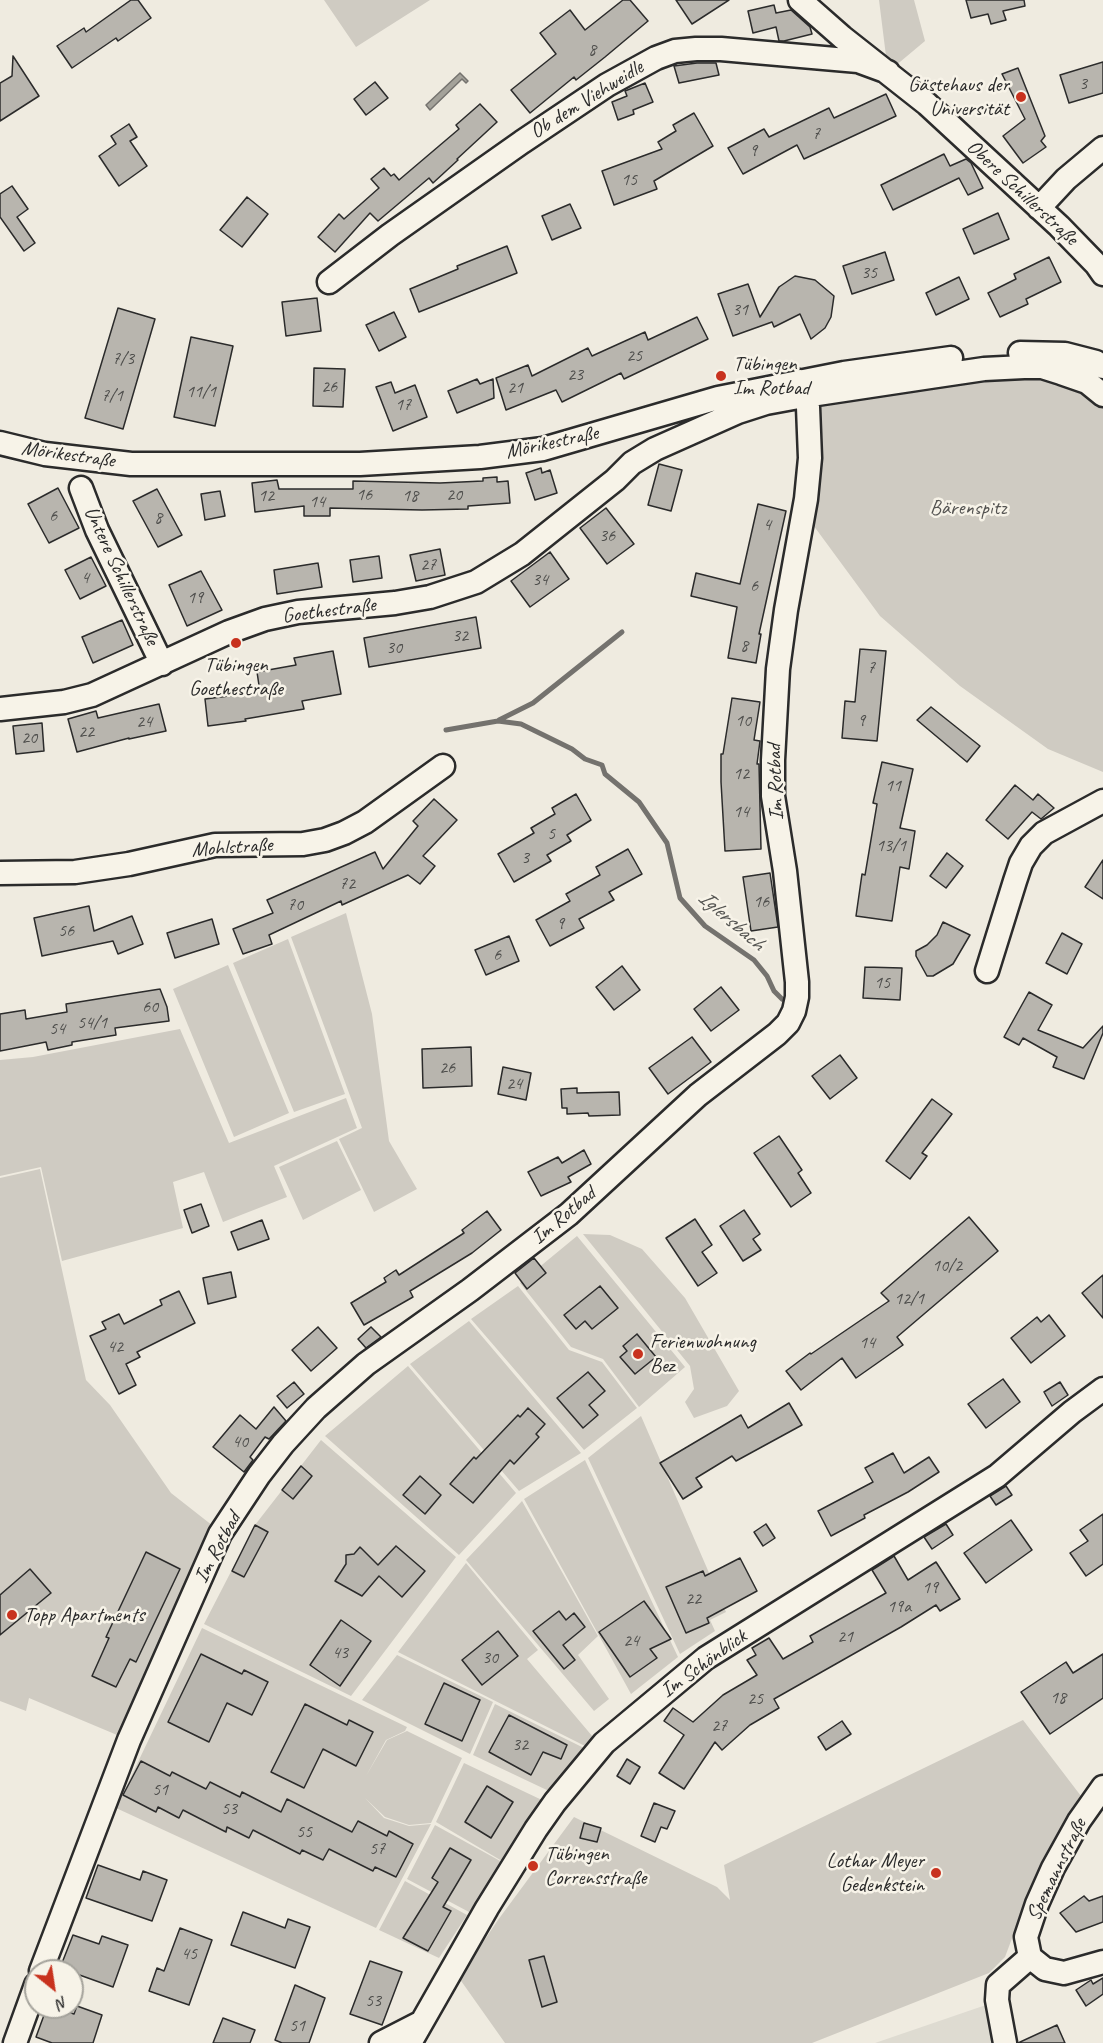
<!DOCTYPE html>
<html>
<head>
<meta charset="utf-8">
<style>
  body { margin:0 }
  #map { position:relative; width:1103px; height:2043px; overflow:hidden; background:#efebe0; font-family:Caveat,sans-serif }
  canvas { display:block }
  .north { position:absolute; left:24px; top:1959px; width:60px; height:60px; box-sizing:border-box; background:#f7f3e8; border:2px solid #a5a39c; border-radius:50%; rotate:150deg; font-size:16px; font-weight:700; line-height:24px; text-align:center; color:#2b2b2b }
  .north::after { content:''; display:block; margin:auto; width:21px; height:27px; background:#c8321e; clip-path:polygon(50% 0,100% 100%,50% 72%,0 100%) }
</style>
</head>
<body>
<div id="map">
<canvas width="1103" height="2043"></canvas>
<div class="north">N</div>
</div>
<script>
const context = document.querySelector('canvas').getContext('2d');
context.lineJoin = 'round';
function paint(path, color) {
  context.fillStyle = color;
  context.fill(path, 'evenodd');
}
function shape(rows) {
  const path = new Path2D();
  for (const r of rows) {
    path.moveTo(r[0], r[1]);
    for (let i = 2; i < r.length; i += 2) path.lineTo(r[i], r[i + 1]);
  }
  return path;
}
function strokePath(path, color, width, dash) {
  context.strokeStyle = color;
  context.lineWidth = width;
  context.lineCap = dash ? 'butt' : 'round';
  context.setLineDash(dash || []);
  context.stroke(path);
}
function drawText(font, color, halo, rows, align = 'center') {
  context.font = font + ' Caveat,sans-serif';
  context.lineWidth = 5;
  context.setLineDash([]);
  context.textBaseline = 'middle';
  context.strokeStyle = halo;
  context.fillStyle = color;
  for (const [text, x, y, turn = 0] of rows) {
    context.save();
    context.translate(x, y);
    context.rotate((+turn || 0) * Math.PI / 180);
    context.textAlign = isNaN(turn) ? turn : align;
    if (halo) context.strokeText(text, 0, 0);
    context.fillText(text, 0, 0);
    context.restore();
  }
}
paint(shape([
  [983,2006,1006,2007,1015,2043,875,2043]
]), '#dedbd1');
paint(shape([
  [324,0,430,0,356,47],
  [879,0,914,0,925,41,888,72],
  [1024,367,1103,395,1103,772,1048,749,960,686,880,616,808,518,804,397],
  [346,913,372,1014,389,1141,417,1189,374,1212,339,1139,362,1128,291,937],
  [288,939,345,1094,294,1112,233,963],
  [228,965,289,1113,234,1137,173,989],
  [180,1029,229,1143,346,1098,357,1128,274,1166,287,1197,223,1222,204,1172,173,1182,183,1228,62,1261,41,1167,0,1176,0,1060,33,1057],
  [337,1141,361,1190,303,1220,279,1167],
  [40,1169,86,1380,110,1405,171,1493,222,1533,129,1740,29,1698,26,1711,0,1701,0,1178],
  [583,1234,610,1235,642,1249,685,1298,739,1391,727,1406,694,1418,685,1402,694,1389,690,1366],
  [577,1236,685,1367,639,1407,603,1359,571,1347,520,1283],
  [518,1286,569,1350,602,1362,637,1408,584,1450,471,1319],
  [469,1321,581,1453,519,1491,410,1364],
  [408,1366,516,1493,459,1555,325,1436],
  [641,1416,726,1612,710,1620,715,1631,680,1654,588,1458],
  [321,1440,456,1557,351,1696,204,1624,255,1525],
  [585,1460,678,1657,631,1694,524,1499],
  [522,1501,598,1636,578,1655,609,1699,594,1711,466,1560],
  [466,1563,538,1650,527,1659,593,1737,585,1746,398,1652],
  [202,1628,407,1727,405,1731,386,1740,366,1776,387,1740,407,1731,462,1758,431,1823,409,1825,385,1817,365,1798,384,1818,409,1826,431,1824,376,1928,116,1808],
  [397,1655,493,1702,470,1754,362,1700],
  [495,1704,584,1748,551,1792,473,1755],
  [1023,1720,1084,1800,1045,1862,1026,1901,1005,1957,989,1973,812,2043,505,2043,459,1978,498,1920,574,1817,717,1887,730,1900,724,1865],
  [464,1763,544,1801,502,1861,436,1822],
  [435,1825,502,1862,469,1912,407,1879],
  [405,1881,467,1915,439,1958,379,1930]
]), '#cfcbc2');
const water = shape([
  [460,73,468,81,466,83,462,79,430,110,426,105,460,73]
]);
paint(water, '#a4a29a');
strokePath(water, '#74726e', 1.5);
strokePath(shape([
  [499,720,533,703,622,632],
  [446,730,498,721,521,724,572,749,585,759,602,765,605,774,639,802,667,843,680,898,705,926,754,960,767,976,774,991,782,999]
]), '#74726e', 5);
const building = shape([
  [131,0,138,0,151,18,118,41,116,38,72,68,57,46,84,28,86,32,131,0],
  [623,0,630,0,648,21,605,57,576,80,574,77,530,113,511,90,556,54,540,33,570,10,585,30,623,0],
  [676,0,729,0,692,24,676,0],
  [966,0,1024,0,1025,6,1003,11,1006,20,991,24,988,14,971,18,966,0],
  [774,5,776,13,791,10,810,27,812,34,784,41,779,41,776,27,753,33,748,11,774,5],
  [13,56,39,96,0,121,0,83,12,76,13,56],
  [1103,62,1103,93,1069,103,1060,75,1103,62],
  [697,63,716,63,719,75,679,83,674,66,697,63],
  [1018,68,1045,136,1041,141,1046,147,1023,163,1003,136,1025,119,1002,74,1018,68],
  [375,82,388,98,366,115,354,99,375,82],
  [645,83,653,102,633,110,634,114,618,120,612,102,627,96,625,91,645,83],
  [886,94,896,116,804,159,797,145,743,174,728,148,764,129,769,137,829,108,834,118,886,94],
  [480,104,497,122,457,159,458,160,433,183,429,178,378,221,370,213,335,252,318,237,339,214,344,219,379,188,371,179,384,168,391,176,394,174,399,180,459,129,456,125,480,104],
  [694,113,713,146,654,181,657,189,614,205,602,171,662,149,658,142,676,131,673,125,694,113],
  [129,124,137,137,130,141,147,166,119,186,99,156,116,144,111,136,129,124],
  [944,154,950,166,966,159,971,163,983,188,968,195,959,178,893,210,881,185,944,154],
  [12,186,28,209,17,217,35,243,24,251,0,217,0,194,12,186],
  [247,197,268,214,242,247,220,230,247,197],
  [570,204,581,228,552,240,542,216,570,204],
  [998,213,1009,239,974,254,963,229,998,213],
  [507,246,517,273,419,312,410,289,458,269,457,266,507,246],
  [885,252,894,280,852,294,843,266,885,252],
  [1049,257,1061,282,1026,299,1028,304,1000,317,988,293,1016,279,1014,274,1049,257],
  [795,276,815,280,834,296,831,317,825,328,811,339,800,314,774,327,772,322,733,336,718,294,748,284,760,317,779,287,795,276],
  [959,277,969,299,936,315,926,293,959,277],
  [317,298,321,331,286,336,282,302,317,298],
  [118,308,155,319,123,429,85,418,118,308],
  [394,312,406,337,379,351,366,325,394,312],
  [697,317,708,339,624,379,621,373,562,402,556,390,506,410,496,378,528,365,532,376,588,348,592,356,645,332,648,340,697,317],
  [191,337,233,346,215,426,174,417,191,337],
  [314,368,345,369,343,407,313,406,314,368],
  [477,379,480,384,493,379,494,398,457,413,448,391,477,379],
  [391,382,395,393,415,385,427,417,393,431,376,387,391,382],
  [659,464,682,470,671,511,648,505,659,464],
  [541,468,542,473,550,470,557,493,535,500,526,473,541,468],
  [497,477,497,482,508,481,510,503,468,506,468,509,422,510,330,508,330,516,304,516,304,506,255,512,252,483,277,480,279,489,353,489,353,481,440,483,483,481,483,478,497,477],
  [58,488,79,528,49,543,28,504,58,488],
  [157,489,182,535,158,547,133,501,157,489],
  [220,491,225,516,205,520,201,494,220,491],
  [758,504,786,511,759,634,761,634,756,663,728,658,737,607,691,596,696,573,740,584,758,504],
  [606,508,634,544,607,564,580,528,606,508],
  [440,549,445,575,416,581,410,555,440,549],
  [550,552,569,579,530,607,511,581,550,552],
  [379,556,382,578,353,582,350,560,379,556],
  [91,557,106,586,80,599,65,570,91,557],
  [318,563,322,587,277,594,274,570,318,563],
  [201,571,222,610,187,626,169,585,201,571],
  [476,617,481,648,369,667,364,638,476,617],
  [122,620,133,645,93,663,82,637,122,620],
  [860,649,886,651,877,741,842,738,845,701,855,702,860,649],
  [333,651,341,694,302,701,304,709,245,719,246,721,208,726,205,699,260,692,257,672,296,665,294,658,333,651],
  [732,698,760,702,754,740,760,741,757,764,759,764,761,849,725,851,721,782,721,754,723,754,732,698],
  [159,704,166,731,129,739,129,738,77,752,68,719,96,711,98,718,159,704],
  [931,707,980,746,967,762,917,720,931,707],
  [42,723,44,751,16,754,13,726,42,723],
  [882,762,913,769,900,828,915,831,909,869,900,867,892,921,856,916,862,874,865,875,877,804,873,803,882,762],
  [1015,785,1033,800,1038,794,1054,808,1041,819,1032,812,1008,839,986,820,1015,785],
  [576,794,591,820,567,835,571,841,547,855,551,861,514,882,498,854,534,833,531,828,555,814,552,808,576,794],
  [434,799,457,820,423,856,435,866,420,884,408,875,342,905,341,901,269,935,272,944,243,954,233,929,273,913,267,900,375,852,383,869,418,826,413,821,434,799],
  [628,849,642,874,609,892,614,900,579,919,584,928,550,946,536,920,570,901,566,894,600,875,596,867,628,849],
  [947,853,963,866,946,888,930,876,947,853],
  [1103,860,1103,899,1085,887,1103,860],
  [770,873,778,927,751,931,743,877,770,873],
  [89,906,94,931,132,916,143,944,118,954,113,941,42,956,34,918,89,906],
  [212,919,219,944,175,958,167,933,212,919],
  [943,922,970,935,953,964,933,976,927,976,916,956,916,951,927,945,937,935,943,922],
  [1062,933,1082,944,1067,974,1046,963,1062,933],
  [509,936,519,961,486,975,475,950,509,936],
  [622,966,640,990,614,1010,596,987,622,966],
  [865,967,902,968,900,1000,863,998,865,967],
  [721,987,739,1010,711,1031,694,1009,721,987],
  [160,989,167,1007,169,1021,115,1028,116,1035,72,1042,72,1045,48,1050,46,1042,0,1051,0,1014,25,1010,26,1019,67,1012,66,1004,160,989],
  [1029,992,1052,1005,1038,1030,1083,1048,1103,1026,1103,1033,1084,1079,1053,1067,1057,1057,1023,1038,1019,1045,1004,1037,1029,992],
  [692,1037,711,1062,668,1094,649,1068,692,1037],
  [471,1047,472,1086,423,1088,422,1049,471,1047],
  [840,1055,857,1078,830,1099,812,1076,840,1055],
  [503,1067,531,1073,526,1100,498,1094,503,1067],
  [577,1088,577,1093,619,1092,620,1115,589,1116,588,1113,567,1114,567,1108,562,1108,561,1089,577,1088],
  [932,1099,952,1114,922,1153,927,1156,910,1179,886,1161,932,1099],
  [779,1136,802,1170,798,1173,811,1193,791,1207,754,1153,779,1136],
  [584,1150,591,1164,568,1177,571,1182,541,1196,528,1172,558,1157,562,1163,584,1150],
  [201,1204,209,1226,192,1233,184,1210,201,1204],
  [744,1210,760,1234,753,1239,761,1250,743,1261,720,1226,744,1210],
  [487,1211,501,1230,472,1253,410,1291,413,1297,364,1325,351,1303,386,1282,384,1278,396,1270,399,1275,464,1233,462,1230,487,1211],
  [969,1217,998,1251,897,1337,903,1345,856,1378,842,1358,801,1390,786,1371,810,1353,811,1354,889,1301,881,1293,969,1217],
  [695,1219,712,1245,702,1252,717,1273,698,1286,666,1238,695,1219],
  [262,1220,269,1239,238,1250,231,1232,262,1220],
  [534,1258,546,1273,527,1289,515,1273,534,1258],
  [231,1272,236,1297,208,1304,203,1278,231,1272],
  [1103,1275,1103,1318,1082,1293,1103,1275],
  [600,1286,618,1308,592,1329,585,1321,576,1329,564,1315,600,1286],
  [179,1291,195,1323,137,1352,140,1357,126,1364,136,1385,119,1394,90,1336,106,1329,102,1322,119,1314,124,1324,162,1305,160,1300,179,1291],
  [1049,1315,1065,1336,1031,1363,1011,1338,1037,1317,1041,1322,1049,1315],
  [318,1327,337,1348,311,1371,292,1350,318,1327],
  [371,1327,381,1337,366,1348,358,1339,371,1327],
  [637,1334,656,1357,635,1374,620,1357,627,1351,623,1346,637,1334],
  [588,1372,605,1391,589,1405,598,1415,583,1428,557,1398,588,1372],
  [1003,1379,1020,1402,986,1428,968,1404,1003,1379],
  [294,1382,304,1394,287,1408,277,1396,294,1382],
  [1060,1382,1068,1395,1052,1406,1044,1392,1060,1382],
  [789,1403,802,1425,736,1461,732,1456,696,1478,702,1487,683,1499,660,1463,741,1415,748,1428,789,1403],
  [274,1407,286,1421,269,1439,265,1437,250,1457,253,1460,244,1472,213,1447,240,1415,256,1429,274,1407],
  [528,1408,545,1424,536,1434,539,1437,514,1464,510,1460,473,1503,450,1484,474,1457,476,1459,518,1415,520,1417,528,1408],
  [893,1453,904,1473,929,1457,939,1472,908,1492,864,1515,865,1518,831,1536,818,1511,873,1482,865,1468,893,1453],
  [301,1466,312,1476,293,1499,282,1490,301,1466],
  [420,1476,441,1495,425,1514,403,1495,420,1476],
  [1006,1486,1012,1495,996,1505,990,1496,1006,1486],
  [1103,1514,1103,1564,1086,1576,1070,1553,1088,1541,1080,1530,1103,1514],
  [1011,1520,1032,1550,986,1583,964,1553,1011,1520],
  [766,1524,775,1538,763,1546,754,1532,766,1524],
  [946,1524,953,1535,932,1549,924,1537,946,1524],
  [255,1525,268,1532,244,1577,232,1571,255,1525],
  [396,1546,425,1571,402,1597,379,1576,362,1596,335,1581,346,1564,346,1555,354,1554,360,1547,378,1565,396,1546],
  [146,1552,180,1569,136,1662,130,1659,116,1687,92,1676,109,1638,106,1637,146,1552],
  [894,1556,908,1580,936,1562,960,1599,940,1611,936,1605,901,1627,774,1699,779,1708,750,1725,722,1750,715,1742,684,1789,659,1773,684,1735,664,1721,673,1708,693,1722,723,1695,757,1675,747,1660,756,1655,752,1648,769,1638,783,1659,813,1642,810,1636,886,1593,872,1570,894,1556],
  [740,1558,757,1591,707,1618,709,1623,686,1633,666,1587,703,1571,705,1576,740,1558],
  [30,1569,51,1593,0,1635,0,1595,30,1569],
  [644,1601,671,1639,650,1649,657,1658,630,1677,599,1632,644,1601],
  [559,1611,566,1620,574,1613,585,1627,563,1645,575,1660,564,1669,533,1631,559,1611],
  [341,1620,371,1641,340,1686,310,1665,341,1620],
  [498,1631,518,1656,482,1685,462,1660,498,1631],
  [201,1654,242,1674,244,1670,268,1682,252,1715,227,1703,209,1742,168,1722,201,1654],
  [1103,1654,1103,1698,1050,1734,1021,1692,1066,1662,1073,1673,1103,1654],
  [444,1683,480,1700,462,1741,425,1724,444,1683],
  [305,1704,347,1725,349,1720,373,1732,356,1766,323,1749,304,1788,271,1772,305,1704],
  [509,1715,567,1745,561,1759,543,1752,531,1775,489,1752,509,1715],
  [842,1721,851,1734,826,1750,818,1737,842,1721],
  [627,1759,640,1767,630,1784,617,1776,627,1759],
  [141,1761,170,1776,172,1772,206,1789,210,1782,240,1797,242,1792,281,1812,287,1799,352,1832,358,1821,387,1836,389,1831,413,1844,396,1877,375,1867,373,1871,329,1849,323,1860,302,1850,300,1854,253,1830,249,1838,227,1827,226,1832,183,1810,179,1818,158,1807,156,1812,123,1795,141,1761],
  [487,1786,513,1802,491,1838,465,1822,487,1786],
  [654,1803,675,1811,667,1829,661,1827,655,1842,641,1836,654,1803],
  [584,1823,601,1828,597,1842,580,1838,584,1823],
  [450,1848,471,1860,443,1907,451,1911,428,1951,403,1938,438,1882,432,1878,450,1848],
  [98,1865,140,1880,143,1871,167,1880,152,1921,86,1898,98,1865],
  [1084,1896,1089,1901,1103,1896,1103,1922,1076,1932,1060,1913,1084,1896],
  [243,1912,285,1928,288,1919,310,1927,295,1968,231,1945,243,1912],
  [180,1928,212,1940,189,2005,149,1991,157,1968,164,1971,180,1928],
  [73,1935,99,1944,102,1936,128,1945,113,1987,60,1968,73,1935],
  [544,1956,557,2002,542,2007,529,1960,544,1956],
  [370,1961,402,1972,382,2025,350,2014,370,1961],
  [1103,1978,1103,1994,1086,2006,1076,1990,1091,1980,1093,1984,1103,1978],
  [295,1985,325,1998,309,2043,282,2043,275,2040,295,1985],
  [77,2006,102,2015,93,2043,52,2043,36,2037,47,2007,54,2007,74,2014,77,2006],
  [223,2018,255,2030,250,2043,213,2043,223,2018],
  [1057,2025,1065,2043,1018,2043,1057,2025]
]);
paint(building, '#b8b5ae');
strokePath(building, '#2b2b2b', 1.5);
const minor = shape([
  [800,0,842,37,927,104,1059,226,1096,264,1103,274],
  [1039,208,1066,179,1103,148],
  [329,282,390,235,522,142,607,85,656,58,675,51,696,49,721,49,858,61,888,72],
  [1020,353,1065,354,1096,362,1103,367],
  [0,443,45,454,131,464,360,464,480,457,543,449,718,398,844,373,951,358],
  [81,488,97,530,162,664],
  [0,709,64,702,92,695,229,632,265,619,298,612,395,603,430,597,476,582,522,554,615,480,632,463,655,449,738,412,766,403,804,396,930,377,984,369,1024,367,1042,367,1061,373,1087,382,1103,395],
  [0,873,75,872,129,864,215,845,303,844,325,840,344,833,365,822,443,766],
  [987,971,1015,881,1021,863,1031,846,1044,833,1103,801],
  [1030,1957,1026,1937,1037,1904,1053,1868,1079,1821,1103,1787],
  [1030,1957,1045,1969,1064,1973,1103,1962],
  [41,1971,129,1740,220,1534,259,1475,283,1444,316,1408,366,1364,470,1290,569,1214,698,1095,777,1034,788,1023,794,1011,797,997,797,982,785,871,773,796,773,760,778,669,786,610,806,499,810,458,808,407,800,381],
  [15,2043,36,1985],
  [381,2043,420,2023],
  [410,2043,487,1908,536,1829,555,1802,604,1743,706,1658,997,1476,1072,1412,1103,1389],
  [1005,2043,997,2000,998,1985,1030,1957]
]);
strokePath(minor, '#2b2b2b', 27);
strokePath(minor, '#f7f3e8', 22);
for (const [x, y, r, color] of [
  [1021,97,6,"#c8321e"],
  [721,376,6,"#c8321e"],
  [236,643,6,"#c8321e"],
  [638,1354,6,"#c8321e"],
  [12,1615,6,"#c8321e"],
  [533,1866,6,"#c8321e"],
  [936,1873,6,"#c8321e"]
]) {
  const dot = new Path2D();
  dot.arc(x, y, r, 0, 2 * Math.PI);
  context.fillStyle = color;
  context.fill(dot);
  strokePath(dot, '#f7f3e8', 2);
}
drawText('18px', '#4e4e4c', null, [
  ["8",592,50],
  ["3",1083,84],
  ["7",816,134],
  ["9",753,151],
  ["15",629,180],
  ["35",869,273],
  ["31",740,310],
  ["25",634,356],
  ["7/3",123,359],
  ["23",575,375],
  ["26",329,387],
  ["21",515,388],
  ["11/1",201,392],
  ["7/1",112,396],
  ["17",403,405],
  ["16",364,495],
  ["20",454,495],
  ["12",266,496],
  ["18",410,496],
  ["14",317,502],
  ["6",53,516],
  ["8",158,518],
  ["4",767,525],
  ["36",607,536],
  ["27",428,565],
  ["4",85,578],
  ["34",540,580],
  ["6",754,586],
  ["19",195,598],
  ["32",460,636],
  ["8",744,646],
  ["30",394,648],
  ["7",871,668],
  ["10",743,721],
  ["9",861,721],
  ["24",144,722],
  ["22",86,732],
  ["20",29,738],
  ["12",741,774],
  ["11",893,786],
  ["14",741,812],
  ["5",551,834],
  ["13/1",891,846],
  ["3",525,858],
  ["72",347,884],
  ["16",761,902],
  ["70",295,905],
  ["9",560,924],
  ["56",66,931],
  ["6",497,955],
  ["15",882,983],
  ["60",150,1007],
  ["54/1",92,1023],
  ["54",57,1029],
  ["26",447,1068],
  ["24",514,1084],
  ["10/2",947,1266],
  ["12/1",909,1299],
  ["14",867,1343],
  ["42",115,1347],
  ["40",240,1442],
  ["19",930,1588],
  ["22",693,1599],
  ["19a",899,1607],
  ["21",845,1637],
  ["24",631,1641],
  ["43",340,1653],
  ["30",490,1658],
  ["18",1058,1698],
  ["25",755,1699],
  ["27",719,1726],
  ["32",520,1745],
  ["51",160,1790],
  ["53",229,1809],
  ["55",304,1832],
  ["57",377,1849],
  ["45",189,1954],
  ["53",373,2001],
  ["51",297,2026]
]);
drawText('21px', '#2b2b2b', '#f7f3e8', [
  ["Gästehaus der",1009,85,"right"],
  ["Universität",1009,109,"right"],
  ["Tübingen",733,364],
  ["Im Rotbad",733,388],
  ["Tübingen",236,665,"center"],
  ["Goethestraße",236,689,"center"],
  ["Ferienwohnung",650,1342],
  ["Bez",650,1366],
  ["Topp Apartments",24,1615],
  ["Tübingen",545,1854],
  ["Corrensstraße",545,1878],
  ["Lothar Meyer",924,1861,"right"],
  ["Gedenkstein",924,1885,"right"]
], 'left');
drawText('21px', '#2b2b2b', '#f7f3e8', [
  ["Ob dem Viehweidle",587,100,-32],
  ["Obere Schillerstraße",1022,193,43],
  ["Mörikestraße",552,443,-12],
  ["Mörikestraße",68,455,8],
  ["Untere Schillerstraße",121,576,65],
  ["Goethestraße",329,611,-7],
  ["Im Rotbad",776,782,-92],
  ["Mohlstraße",232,848,-4],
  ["Im Rotbad",564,1216,-40],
  ["Im Rotbad",218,1548,-62],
  ["Im Schönblick",704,1664,-36],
  ["Spemannstraße",1057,1870,-64]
]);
drawText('21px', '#545351', '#f7f3e8', [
  ["Bärenspitz",968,508]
]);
drawText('italic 22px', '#555552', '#f7f3e8', [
  ["Iglersbach",731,921,41]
]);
</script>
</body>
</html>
